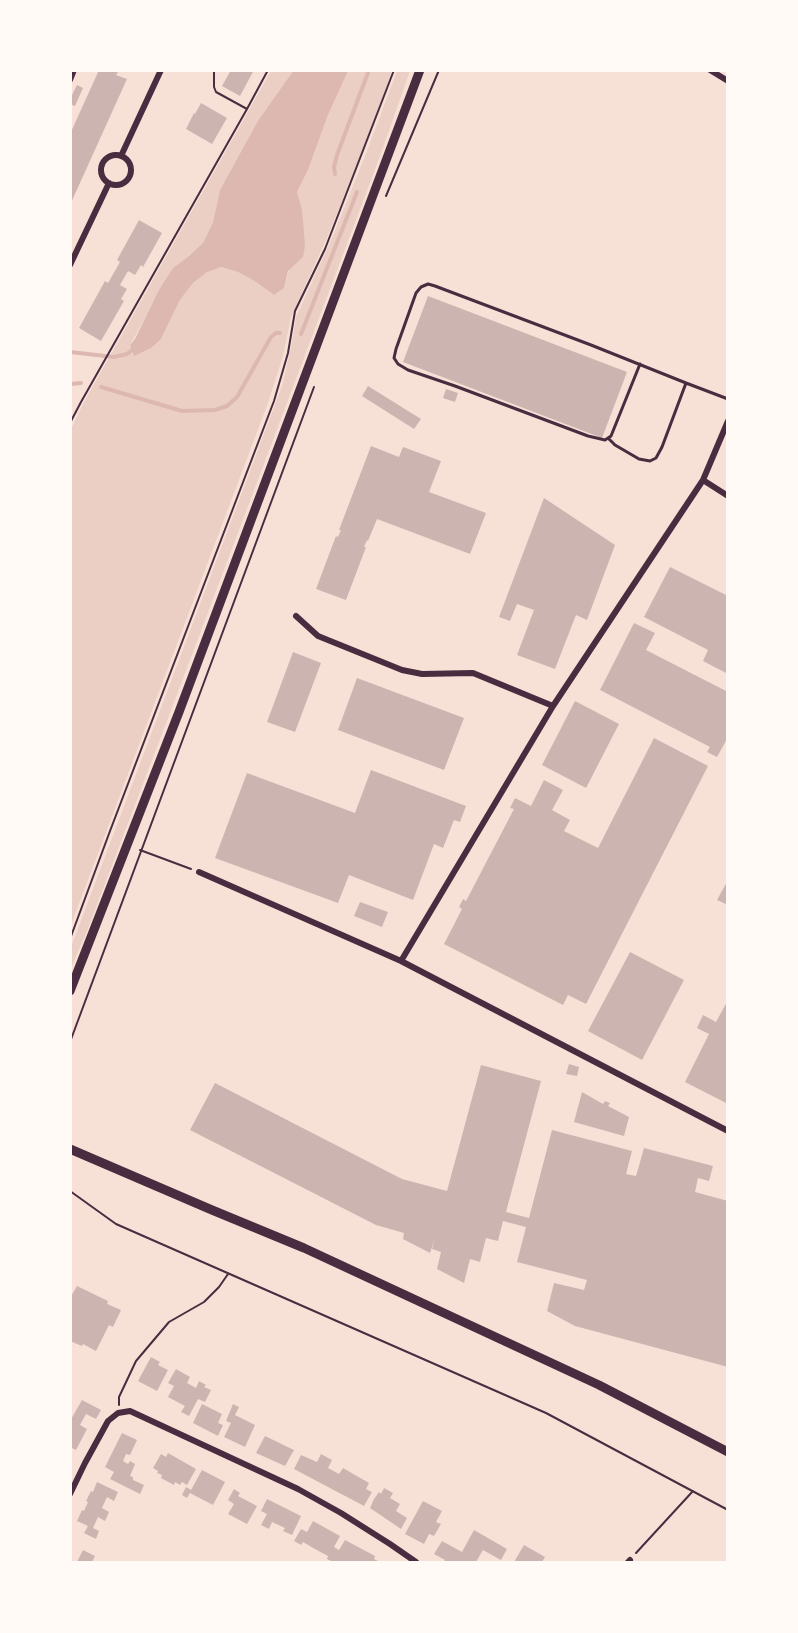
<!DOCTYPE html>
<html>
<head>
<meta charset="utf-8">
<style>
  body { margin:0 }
  #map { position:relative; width:798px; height:1633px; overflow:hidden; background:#f7e1d7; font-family:"DM Sans",sans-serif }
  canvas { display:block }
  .frame { position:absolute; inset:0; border:72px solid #fffaf5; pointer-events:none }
</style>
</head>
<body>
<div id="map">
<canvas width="798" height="1633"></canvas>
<div class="frame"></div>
</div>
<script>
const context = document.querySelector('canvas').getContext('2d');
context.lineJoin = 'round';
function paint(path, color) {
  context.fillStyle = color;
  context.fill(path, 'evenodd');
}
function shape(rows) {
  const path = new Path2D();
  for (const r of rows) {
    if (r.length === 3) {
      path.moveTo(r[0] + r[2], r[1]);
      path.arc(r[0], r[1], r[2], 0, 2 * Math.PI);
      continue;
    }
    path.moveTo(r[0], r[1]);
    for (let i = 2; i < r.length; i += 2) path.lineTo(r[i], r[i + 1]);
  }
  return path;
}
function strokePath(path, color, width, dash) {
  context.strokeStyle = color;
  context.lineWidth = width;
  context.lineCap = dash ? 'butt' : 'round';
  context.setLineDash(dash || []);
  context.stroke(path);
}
paint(shape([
  [271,71,294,71,220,190,213,222,203,243,189,256,173,268,130,345,134,356,161,339,180,300,193,283,207,271,221,267,238,272,253,280,274,295,284,288,303,221,302,209,297,192,308,170,328,115,348,71,392,71,361,155,326,240,291,317,283,356,268,403,71,925,71,429,84,402],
  [397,71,410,71,379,159,181,684,87,931,71,968,71,947,282,386,291,348,296,317,332,238,365,156]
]), '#ebcfc5');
paint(shape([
  [294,70,348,71,328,115,308,170,297,192,302,209,303,221,305,246,303,257,288,271,284,288,274,295,253,280,238,272,221,267,207,272,193,283,180,300,161,339,151,348,134,356,130,345,135,339,159,290,173,268,189,256,203,243,213,222,220,190,258,121]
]), '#dcb8b0');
strokePath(shape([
  [335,174,334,167,337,155,369,70],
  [301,334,357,192],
  [70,352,114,357,127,354,132,350],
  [70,384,81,383],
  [101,387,182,411,215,410,227,406,237,397,271,337,276,333,280,333]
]), '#dcb8b0', 4);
paint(shape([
  [99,70,111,72,115,70,118,72,116,75,127,79,70,205,70,134],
  [231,70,254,70,240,96,222,86],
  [77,85,83,88,75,106,70,104,70,99],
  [201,103,227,118,212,144,186,129,194,113,195,114],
  [139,220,162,233,143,267,141,265,135,275,128,271,120,285,127,289,121,299,124,301,101,341,79,328,105,281,108,283,120,262,117,260],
  [428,296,627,372,602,438,403,362],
  [368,386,421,419,414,429,362,396],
  [446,389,458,393,455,402,443,398],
  [371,446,399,457,403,447,441,461,429,492,486,513,470,554,377,519,368,541,367,540,364,547,366,547,346,600,316,589,336,536,338,537,341,530,339,530],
  [544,498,615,545,587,620,576,615,555,669,517,655,534,610,517,604,510,621,499,617],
  [670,567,728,596,728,674,703,661,708,650,644,617],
  [634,623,655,633,646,650,728,692,728,737,717,757,707,752,710,747,600,690],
  [293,652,321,663,295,732,267,722],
  [357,678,464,718,444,770,338,730],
  [575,701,619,724,586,788,542,765],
  [654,738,708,766,586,1004,568,995,563,1005,444,944,462,909,459,907,463,899,466,901,514,809,510,808,515,798,531,806,544,780,563,790,552,810,570,820,564,831,598,848],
  [371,770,466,806,460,822,454,820,443,848,434,844,413,900,349,875,338,903,215,858,247,773,355,813],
  [728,880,728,905,717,900],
  [360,902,388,912,382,927,354,916],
  [630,952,684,980,642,1060,588,1031],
  [728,1000,728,1104,685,1082,709,1034,697,1028,703,1015,716,1022],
  [569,1064,579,1067,577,1076,566,1074],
  [481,1065,541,1081,506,1212,529,1218,552,1130,632,1151,626,1174,636,1176,644,1148,713,1166,709,1181,698,1178,695,1192,728,1201,728,1367,575,1326,547,1311,554,1283,584,1290,587,1280,517,1262,526,1227,503,1221,498,1241,486,1238,480,1262,470,1259,464,1283,437,1269,441,1252,432,1249,435,1238,430,1253,403,1239,404,1233,376,1225,190,1130,215,1083,402,1179,447,1191],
  [582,1092,603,1104,605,1101,610,1103,608,1106,629,1117,624,1136,574,1122],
  [77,1286,108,1301,107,1304,121,1310,113,1327,109,1325,96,1351,83,1344,82,1346,70,1341,70,1298],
  [151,1357,160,1362,158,1365,168,1370,157,1391,138,1381],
  [176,1369,190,1377,187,1383,196,1388,199,1381,206,1385,204,1387,211,1390,205,1402,198,1399,189,1416,181,1412,185,1406,168,1397,174,1386,168,1383],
  [82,1400,101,1410,96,1419,86,1414,80,1425,87,1429,76,1450,70,1447,70,1421],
  [202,1404,222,1414,218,1423,223,1425,218,1436,193,1423],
  [233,1404,239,1407,235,1415,255,1425,245,1447,224,1437,231,1423,226,1421],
  [122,1433,137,1440,130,1455,126,1454,123,1461,128,1464,130,1461,135,1464,130,1476,133,1477,133,1480,144,1485,140,1494,110,1479,114,1472,105,1467],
  [265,1436,294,1450,285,1466,256,1453],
  [168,1453,196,1469,187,1485,182,1482,180,1485,175,1482,174,1485,161,1478,162,1475,157,1473,158,1471,153,1468,161,1454,166,1457],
  [321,1454,332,1460,328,1468,339,1474,343,1468,369,1483,366,1489,372,1492,364,1506,294,1469,301,1455,317,1462],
  [202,1470,225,1482,213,1505,190,1493,187,1498,182,1495,186,1487,191,1490],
  [97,1482,118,1492,114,1501,107,1497,102,1508,109,1512,105,1521,98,1517,93,1528,99,1531,96,1539,84,1533,88,1526,77,1521,82,1510,84,1511,88,1502,86,1501,91,1491,93,1492],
  [384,1488,393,1493,390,1498,400,1504,396,1511,407,1518,401,1529,370,1508,374,1499,379,1492,381,1494],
  [234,1489,240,1493,238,1496,257,1506,247,1524,228,1514,234,1504,228,1500],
  [267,1499,301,1516,292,1535,283,1531,285,1528,272,1522,269,1529,261,1525,267,1514,261,1511],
  [423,1501,442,1511,436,1522,441,1524,434,1536,429,1534,424,1544,405,1534],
  [313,1521,340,1536,334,1547,339,1550,345,1540,375,1556,374,1559,380,1562,333,1562,327,1559,328,1556,315,1549,303,1542,301,1545,294,1541,301,1529,307,1532],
  [474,1530,507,1549,501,1560,483,1550,476,1562,443,1562,445,1560,434,1554,442,1541,462,1552],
  [524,1545,545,1557,542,1562,514,1562],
  [83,1550,95,1556,92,1562,77,1562]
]), '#ccb4b1');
strokePath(shape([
  [247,109,268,70],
  [386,196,439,70],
  [70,423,81,402,247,109,216,92,214,87,214,70],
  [140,850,191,869],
  [70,939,110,831,274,401,288,353,295,311,325,249,394,70],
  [70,1042,314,387],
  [70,1191,116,1224,546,1413,728,1510],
  [119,1405,119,1397,136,1361,169,1322,204,1302,219,1287,228,1274],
  [636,1553,693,1491]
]), '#4a2c40', 2);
strokePath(shape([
  [640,364,611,436,605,440,588,436,455,386,408,370,398,364,394,358,396,349,416,293,421,287,428,284,435,286,591,345,686,383,728,399],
  [608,438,615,445,639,459,650,461,656,458,662,447,686,383]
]), '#4a2c40', 3);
strokePath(shape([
  [710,70,728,81],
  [70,80,74,70],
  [116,170,15],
  [121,156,161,70],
  [70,265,109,183],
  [703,480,728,496],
  [296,616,318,636,402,670,422,674,473,673,553,706],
  [199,872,401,961,553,706,703,480,728,421],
  [401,961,728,1131],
  [70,1494,85,1463,108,1421,118,1413,130,1411,298,1489,341,1513,390,1544,416,1562],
  [628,1562,630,1560]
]), '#4a2c40', 6);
strokePath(shape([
  [70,991,179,712,420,70],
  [70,1149,212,1210,304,1248,599,1385,728,1452]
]), '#4a2c40', 9);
</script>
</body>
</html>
